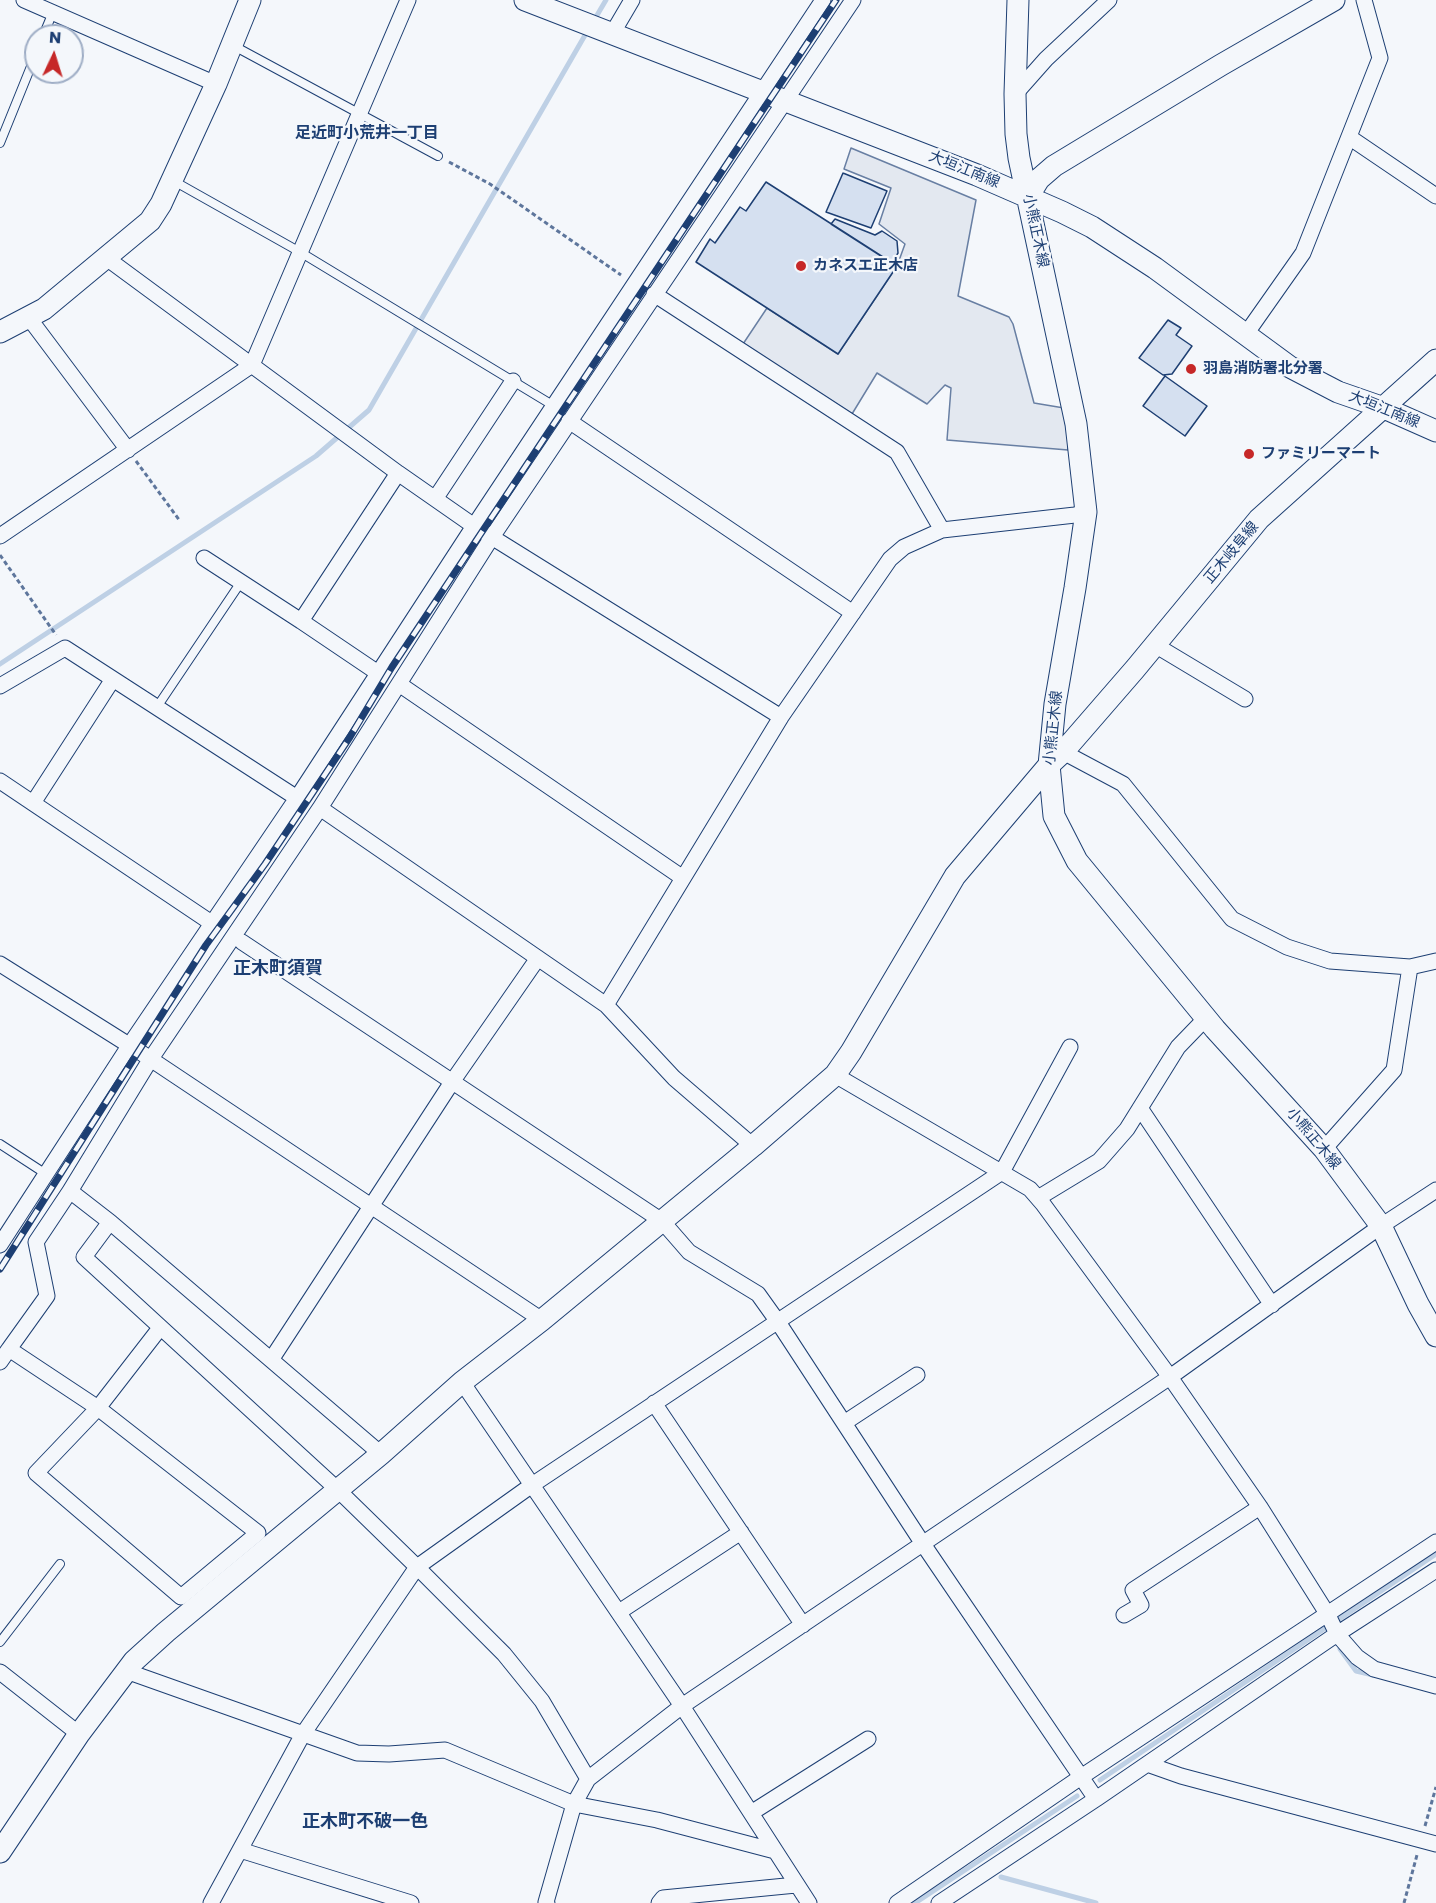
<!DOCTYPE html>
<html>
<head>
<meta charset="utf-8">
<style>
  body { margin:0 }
  #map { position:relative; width:1436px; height:1903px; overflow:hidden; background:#f4f7fb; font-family:Poppins,sans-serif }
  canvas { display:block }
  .north { position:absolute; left:24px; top:24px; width:60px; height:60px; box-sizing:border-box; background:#f4f7fb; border:2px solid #9eadc5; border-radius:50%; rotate:4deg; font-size:16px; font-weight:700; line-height:24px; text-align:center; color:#1d3f73 }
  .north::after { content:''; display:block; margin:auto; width:21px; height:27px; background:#c62828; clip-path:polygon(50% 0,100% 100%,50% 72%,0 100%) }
</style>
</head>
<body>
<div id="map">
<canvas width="1436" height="1903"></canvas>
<div class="north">N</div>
</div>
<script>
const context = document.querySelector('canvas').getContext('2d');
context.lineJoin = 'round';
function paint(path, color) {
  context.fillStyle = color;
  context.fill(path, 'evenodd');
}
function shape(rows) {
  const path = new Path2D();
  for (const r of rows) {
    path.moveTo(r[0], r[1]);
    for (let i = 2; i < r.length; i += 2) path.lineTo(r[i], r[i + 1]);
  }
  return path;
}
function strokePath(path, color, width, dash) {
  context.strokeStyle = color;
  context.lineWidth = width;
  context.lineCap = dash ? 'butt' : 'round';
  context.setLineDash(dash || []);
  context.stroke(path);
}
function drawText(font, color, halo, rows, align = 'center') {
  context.font = font + ' Poppins,"Noto Sans JP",sans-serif';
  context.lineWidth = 4.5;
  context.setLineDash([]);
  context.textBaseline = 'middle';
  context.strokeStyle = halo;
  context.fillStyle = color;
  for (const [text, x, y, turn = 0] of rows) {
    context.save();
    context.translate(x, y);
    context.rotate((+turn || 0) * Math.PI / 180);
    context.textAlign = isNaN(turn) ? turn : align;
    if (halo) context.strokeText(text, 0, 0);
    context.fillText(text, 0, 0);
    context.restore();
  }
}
const parking = shape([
  [851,148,976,200,958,296,1009,317,1013,324,1034,403,1064,408,1068,432,1068,450,947,440,951,388,945,385,927,404,877,373,852,414,743,344,767,308,838,354,897,266,905,244,879,224,891,188,844,169,851,148]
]);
paint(parking, '#e3e8f0');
strokePath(parking, '#687fa3', 1.5);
strokePath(shape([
  [593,22,606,0],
  [0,664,316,456,369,410,588,30],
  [1338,1620,1436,1554],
  [1340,1649,1356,1671,1373,1675],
  [1100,1780,1327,1627],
  [1001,1877,1096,1903],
  [915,1903,1077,1796]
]), '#bed0e5', 5);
const building = shape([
  [843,173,887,191,871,228,826,212,843,173],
  [766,182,897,266,838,354,696,262,710,239,715,243,740,207,746,211,766,182],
  [835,219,875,235,882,231,897,241,898,253,892,263,831,224,835,219],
  [1168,320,1181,328,1176,335,1192,346,1172,374,1163,375,1139,358,1168,320],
  [1165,376,1207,406,1185,436,1143,406,1165,376]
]);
paint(building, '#d5e0f0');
strokePath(building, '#1d3f73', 1.5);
const lane = shape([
  [43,36,53,12],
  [234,46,438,156],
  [0,143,36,54],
  [172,180,300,252,554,406],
  [157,707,241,582],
  [0,1144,46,1174],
  [0,1642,60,1564]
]);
const street = shape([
  [24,0,216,84],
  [612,34,632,0],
  [1015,94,1046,59,1109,0],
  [1349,137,1436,196],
  [105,257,398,473,474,526,781,717],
  [654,294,897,452,942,530],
  [29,318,128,450],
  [1246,334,1303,253,1380,58,1364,0],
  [569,421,853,613],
  [435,499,513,381],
  [0,536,252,365,408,0],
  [204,558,301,621],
  [1155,645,1245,699],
  [378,673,301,621,398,473],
  [399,684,683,878],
  [0,686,65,648,297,798,474,526,823,0],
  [1063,752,1123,784,1232,919,1287,947,1330,961,1410,967,1436,961],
  [0,781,213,924],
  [33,803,113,679],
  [320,808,492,537,853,0],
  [242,942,662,1221,689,1252,758,1294,778,1322,923,1544,1096,1799,939,1903],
  [0,964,140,1052,542,1320],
  [606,1005,781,717,890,559,904,547,942,530,1075,515,1086,512],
  [835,1075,1030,1189,1043,1204,1170,1377,1260,1507,1328,1615,1337,1634,1357,1657,1374,1669,1436,1686],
  [1140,1108,1272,1305],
  [1324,1149,1394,1070,1410,967],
  [70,1191,150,1060,320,808,606,1005,674,1078,753,1146],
  [1038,1198,1099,1161,1127,1129,1178,1047,1206,1018],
  [110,1222,381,1454],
  [0,1245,129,1046,297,798],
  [160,1328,98,1408,36,1473,181,1597,258,1533,98,1408,9,1349,47,1296,36,1242,70,1191,110,1222,84,1257,338,1490,417,1567,504,1654,542,1701,588,1779],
  [271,1360,452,1082,538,958],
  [0,1362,9,1349],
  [462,1382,682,1706,809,1903],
  [654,1403,803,1625],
  [844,1423,917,1375],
  [619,1612,741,1532],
  [1124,1615,1141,1605,1133,1590,1260,1507],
  [126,1671,357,1753,389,1754,445,1750,574,1804,657,1820,775,1851],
  [0,1672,79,1734],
  [1147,1764,1181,1776,1436,1844],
  [1096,1799,1337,1634,1436,1570],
  [751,1813,868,1739],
  [240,1850,411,1903],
  [211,1903,303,1734,417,1567,532,1485,1002,1172,1070,1047],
  [547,1903,546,1902,574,1804,588,1779,682,1706,1170,1377,1381,1226,1436,1190],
  [659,1903,663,1898,796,1885],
  [897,1903,1081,1777,1436,1542]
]);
const secondary = shape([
  [525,0,977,175,1062,212,1092,227,1155,268,1290,367,1338,392,1384,408,1436,431],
  [1018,0,1015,94,1016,134,1019,158,1076,424,1086,512,1075,588,1055,704,1049,765,1054,816,1077,861,1215,1029,1324,1149,1381,1226,1418,1304,1436,1336],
  [1028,197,1039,179,1054,166,1221,65,1334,0],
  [0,332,44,309,150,221,161,204,216,84,250,0],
  [0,1852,79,1734,134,1661,166,1632,381,1454,462,1382,542,1320,753,1146,835,1075,851,1052,955,876,1049,765,1063,752,1135,669,1259,519,1436,360]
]);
strokePath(lane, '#1d3f73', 10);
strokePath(street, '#1d3f73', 17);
strokePath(secondary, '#1d3f73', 23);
strokePath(shape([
  [449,162,490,184,621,275],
  [136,461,180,521],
  [0,555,56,635],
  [1425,1826,1436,1787],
  [1404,1903,1417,1855]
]), '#5e769c', 3, [4.5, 3]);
strokePath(lane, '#f4f7fb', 8);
strokePath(street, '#f4f7fb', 15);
strokePath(secondary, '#f4f7fb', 21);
const rail = shape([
  [0,1269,206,945,265,864,350,737,392,667,836,0]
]);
strokePath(rail, '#1d3f73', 7);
strokePath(rail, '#f4f7fb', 4.5, [14]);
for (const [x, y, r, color] of [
  [801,266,6,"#c62828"],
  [1191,369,6,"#c62828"],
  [1249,454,6,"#c62828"]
]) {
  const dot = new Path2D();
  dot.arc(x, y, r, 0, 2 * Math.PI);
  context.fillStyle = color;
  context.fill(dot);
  strokePath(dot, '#f4f7fb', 2);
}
drawText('15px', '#1d3f73', '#f4f7fb', [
  ["大垣江南線",964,170,22],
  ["小熊正木線",1035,231,78],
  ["大垣江南線",1384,410,22],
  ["正木岐阜線",1232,553,-50],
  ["小熊正木線",1054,728,-84],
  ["小熊正木線",1313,1139,50]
]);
drawText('bold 15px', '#1d3f73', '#f4f7fb', [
  ["カネスエ正木店",813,266],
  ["羽島消防署北分署",1203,369],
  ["ファミリーマート",1261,454]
], 'left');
drawText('bold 16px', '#1d3f73', '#f4f7fb', [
  ["足近町小荒井一丁目",367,134]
]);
drawText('bold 18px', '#1d3f73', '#f4f7fb', [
  ["正木町須賀",278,969],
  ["正木町不破一色",365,1822]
]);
</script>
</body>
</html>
